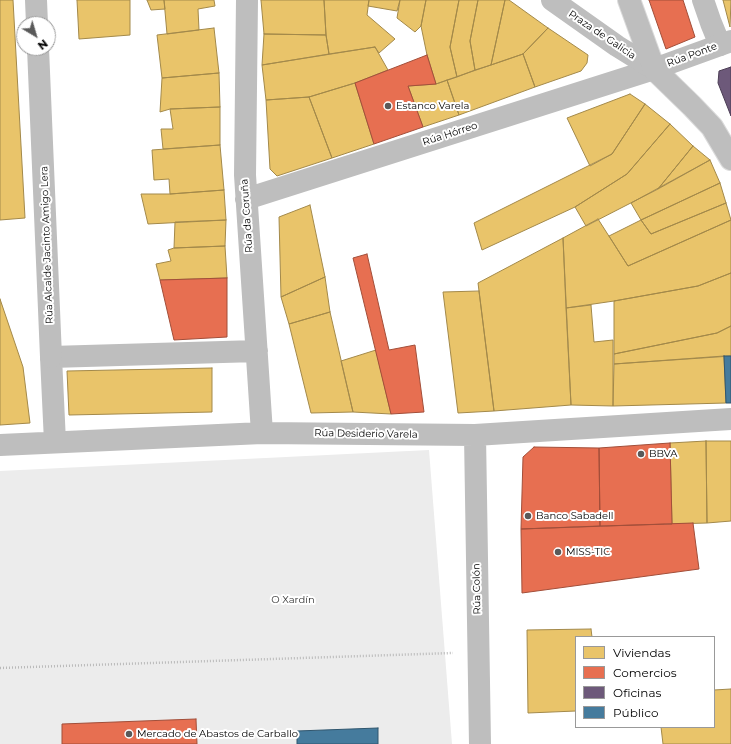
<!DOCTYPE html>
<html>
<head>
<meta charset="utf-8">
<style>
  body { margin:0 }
  #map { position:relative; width:731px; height:744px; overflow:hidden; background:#fff; font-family:Montserrat,sans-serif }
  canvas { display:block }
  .legend { position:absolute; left:575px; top:636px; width:140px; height:92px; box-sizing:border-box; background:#fff; border:1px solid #999; margin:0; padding:5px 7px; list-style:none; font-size:12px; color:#000 }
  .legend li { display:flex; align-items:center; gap:8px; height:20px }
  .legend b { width:20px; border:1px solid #999 }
  .north { position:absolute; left:16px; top:16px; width:40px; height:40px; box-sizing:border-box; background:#fff; border:1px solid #999; border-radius:50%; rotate:142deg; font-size:11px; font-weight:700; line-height:16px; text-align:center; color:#000 }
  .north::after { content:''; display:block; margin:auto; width:14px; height:18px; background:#595959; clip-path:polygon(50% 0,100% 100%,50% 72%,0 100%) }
</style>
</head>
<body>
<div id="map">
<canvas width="731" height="744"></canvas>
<ul class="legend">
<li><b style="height:11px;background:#e9c46a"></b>Viviendas</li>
<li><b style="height:11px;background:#e76f51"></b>Comercios</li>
<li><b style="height:11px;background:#6d597a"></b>Oficinas</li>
<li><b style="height:11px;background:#457b9d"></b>Público</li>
</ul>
<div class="north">N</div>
</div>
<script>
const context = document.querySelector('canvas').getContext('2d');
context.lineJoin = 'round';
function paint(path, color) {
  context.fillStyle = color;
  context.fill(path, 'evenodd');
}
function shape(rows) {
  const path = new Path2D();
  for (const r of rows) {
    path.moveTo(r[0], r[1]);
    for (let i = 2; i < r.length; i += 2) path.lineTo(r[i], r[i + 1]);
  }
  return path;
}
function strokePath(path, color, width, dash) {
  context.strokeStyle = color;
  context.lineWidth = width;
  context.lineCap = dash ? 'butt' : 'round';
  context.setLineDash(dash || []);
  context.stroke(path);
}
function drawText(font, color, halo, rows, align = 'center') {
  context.font = font + ' Montserrat,sans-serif';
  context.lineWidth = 4;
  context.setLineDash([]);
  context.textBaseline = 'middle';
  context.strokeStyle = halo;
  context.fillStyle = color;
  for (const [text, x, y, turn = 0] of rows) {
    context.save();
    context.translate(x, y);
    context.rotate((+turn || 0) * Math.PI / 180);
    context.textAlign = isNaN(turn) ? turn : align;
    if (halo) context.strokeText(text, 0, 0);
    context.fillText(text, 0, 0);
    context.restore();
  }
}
paint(shape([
  [429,450,452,744,0,744,0,471]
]), '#ececec');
const homes = shape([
  [0,0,13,0,25,218,0,220,0,0],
  [77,0,130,0,130,35,79,39,77,0],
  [147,0,164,0,165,9,151,10,147,0],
  [164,0,214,0,215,6,198,9,199,30,167,34,164,0],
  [261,0,324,0,326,35,264,34,261,0],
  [324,0,369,0,367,15,395,39,379,53,375,47,329,54,326,35,324,0],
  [369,0,400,0,397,11,368,6,369,0],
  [400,0,426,0,421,26,415,32,397,18,400,0],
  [426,0,459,0,450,47,457,77,436,84,427,55,421,26,426,0],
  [459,0,478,0,470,41,475,70,457,77,450,47,459,0],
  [478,0,505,0,491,65,475,70,470,41,478,0],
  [505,0,509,0,548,28,523,54,491,65,505,0],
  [723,0,731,0,730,27,723,0],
  [214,28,219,73,162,78,157,35,214,28],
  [548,28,588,55,587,63,581,71,535,87,523,54,548,28],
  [264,34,326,35,329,54,262,65,264,34],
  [375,47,388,70,355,83,309,97,266,100,262,65,375,47],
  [523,54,535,87,459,115,447,80,523,54],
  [219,73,220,107,170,109,160,112,162,78,219,73],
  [447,80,459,115,423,127,408,86,436,84,447,80],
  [355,83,374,144,332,158,309,97,355,83],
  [630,94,645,104,612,154,590,166,567,118,630,94],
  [309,97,332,158,277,176,270,169,266,100,309,97],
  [645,104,670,124,627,174,575,207,482,250,474,223,612,154,645,104],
  [220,107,220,145,163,149,161,129,173,129,170,109,220,107],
  [670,124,693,146,658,189,586,226,575,207,627,174,670,124],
  [220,145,224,190,170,194,169,179,154,180,152,150,220,145],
  [693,146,710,160,658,189,693,146],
  [710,160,720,183,641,220,631,203,710,160],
  [720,183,726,203,651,234,641,220,720,183],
  [224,190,226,220,148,224,141,194,170,194,224,190],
  [726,203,731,220,628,266,609,236,641,220,651,234,726,203],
  [310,205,325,277,281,297,279,217,310,205],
  [598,219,628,266,731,220,731,273,698,286,614,301,566,308,563,238,598,219],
  [226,220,225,246,174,248,175,222,226,220],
  [563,238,571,405,494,411,478,283,563,238],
  [225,246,227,278,160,280,156,264,171,261,168,250,174,248,225,246],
  [731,273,731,326,717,333,614,354,614,301,698,286,731,273],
  [325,277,330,312,289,324,281,297,325,277],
  [479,291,494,411,458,413,443,292,479,291],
  [0,299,23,367,30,423,0,425,0,299],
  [591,305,594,342,613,340,613,406,571,405,566,308,591,305],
  [330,312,353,412,311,413,289,324,330,312],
  [731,326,731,356,614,364,614,354,717,333,731,326],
  [376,350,391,414,353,412,341,361,376,350],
  [724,356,726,403,613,406,614,364,724,356],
  [212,368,212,412,69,415,67,371,212,368],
  [706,441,731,441,731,521,707,523,706,441],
  [706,441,707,523,672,524,670,443,706,441],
  [591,629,592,637,576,637,576,711,528,713,527,630,591,629],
  [731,689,731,744,663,744,661,727,714,727,714,690,731,689]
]);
paint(homes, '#e9c46a');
strokePath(homes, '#a3894a', 1);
const shops = shape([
  [649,0,683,0,695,37,666,49,649,0],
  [427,55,436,84,408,86,423,127,374,144,355,83,427,55],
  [367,254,389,350,415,345,424,412,391,414,353,258,367,254],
  [227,278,227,337,174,340,160,280,227,278],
  [670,443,672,524,600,526,599,448,670,443],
  [534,447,599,448,600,526,521,529,523,457,534,447],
  [693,523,699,569,522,593,521,529,693,523],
  [196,719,197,744,62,744,62,724,196,719]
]);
paint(shops, '#e76f51');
strokePath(shops, '#a24e39', 1);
const offices = shape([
  [731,67,731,116,718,83,719,71,731,67]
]);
paint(offices, '#6d597a');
strokePath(offices, '#4c3e55', 1);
const public = shape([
  [724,356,731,356,731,403,726,403,724,356],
  [378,728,378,744,297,744,297,731,378,728]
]);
paint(public, '#457b9d');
strokePath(public, '#30566e', 1);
const primary = shape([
  [629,0,654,69,692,106,712,127,731,159]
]);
strokePath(primary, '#dbdbdb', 24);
strokePath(shape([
  [0,668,453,653]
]), '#b9b9b9', 2.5, [1, 2]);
strokePath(shape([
  [247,0,245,175,262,433],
  [246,199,654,69],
  [475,435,480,744],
  [55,442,51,357,257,351],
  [0,445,262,433,475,435,731,419]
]), '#bebebe', 22);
strokePath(shape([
  [36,0,37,24],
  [552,0,617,46,654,69],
  [703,0,711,23,720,45],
  [38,48,51,357]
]), '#bebebe', 22);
strokePath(shape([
  [654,69,731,41]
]), '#bebebe', 22);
strokePath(primary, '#bebebe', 22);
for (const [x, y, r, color] of [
  [388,106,4,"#595959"],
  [641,454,4,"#595959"],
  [528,516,4,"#595959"],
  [558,552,4,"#595959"],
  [129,734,4,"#595959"]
]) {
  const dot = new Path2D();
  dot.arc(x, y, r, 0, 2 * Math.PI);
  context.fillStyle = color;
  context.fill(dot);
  strokePath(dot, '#fff', 1.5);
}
drawText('10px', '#000', '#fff', [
  ["Praza de Galicia",602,35,34],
  ["Rúa Ponte",692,55,-20],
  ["Rúa Hórreo",450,134,-18],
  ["Rúa da Coruña",247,216,-94],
  ["Rúa Alcalde Jacinto Amigo Lera",47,245,-92],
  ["Rúa Desiderio Varela",366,434,1],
  ["Rúa Colón",477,589,-91]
]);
drawText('10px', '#000', '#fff', [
  ["Estanco Varela",396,106],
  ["BBVA",649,454],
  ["Banco Sabadell",536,516],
  ["MISS-TIC",566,552],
  ["Mercado de Abastos de Carballo",137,734]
], 'left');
drawText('10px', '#333', '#fff', [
  ["O Xardín",293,600]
]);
</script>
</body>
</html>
